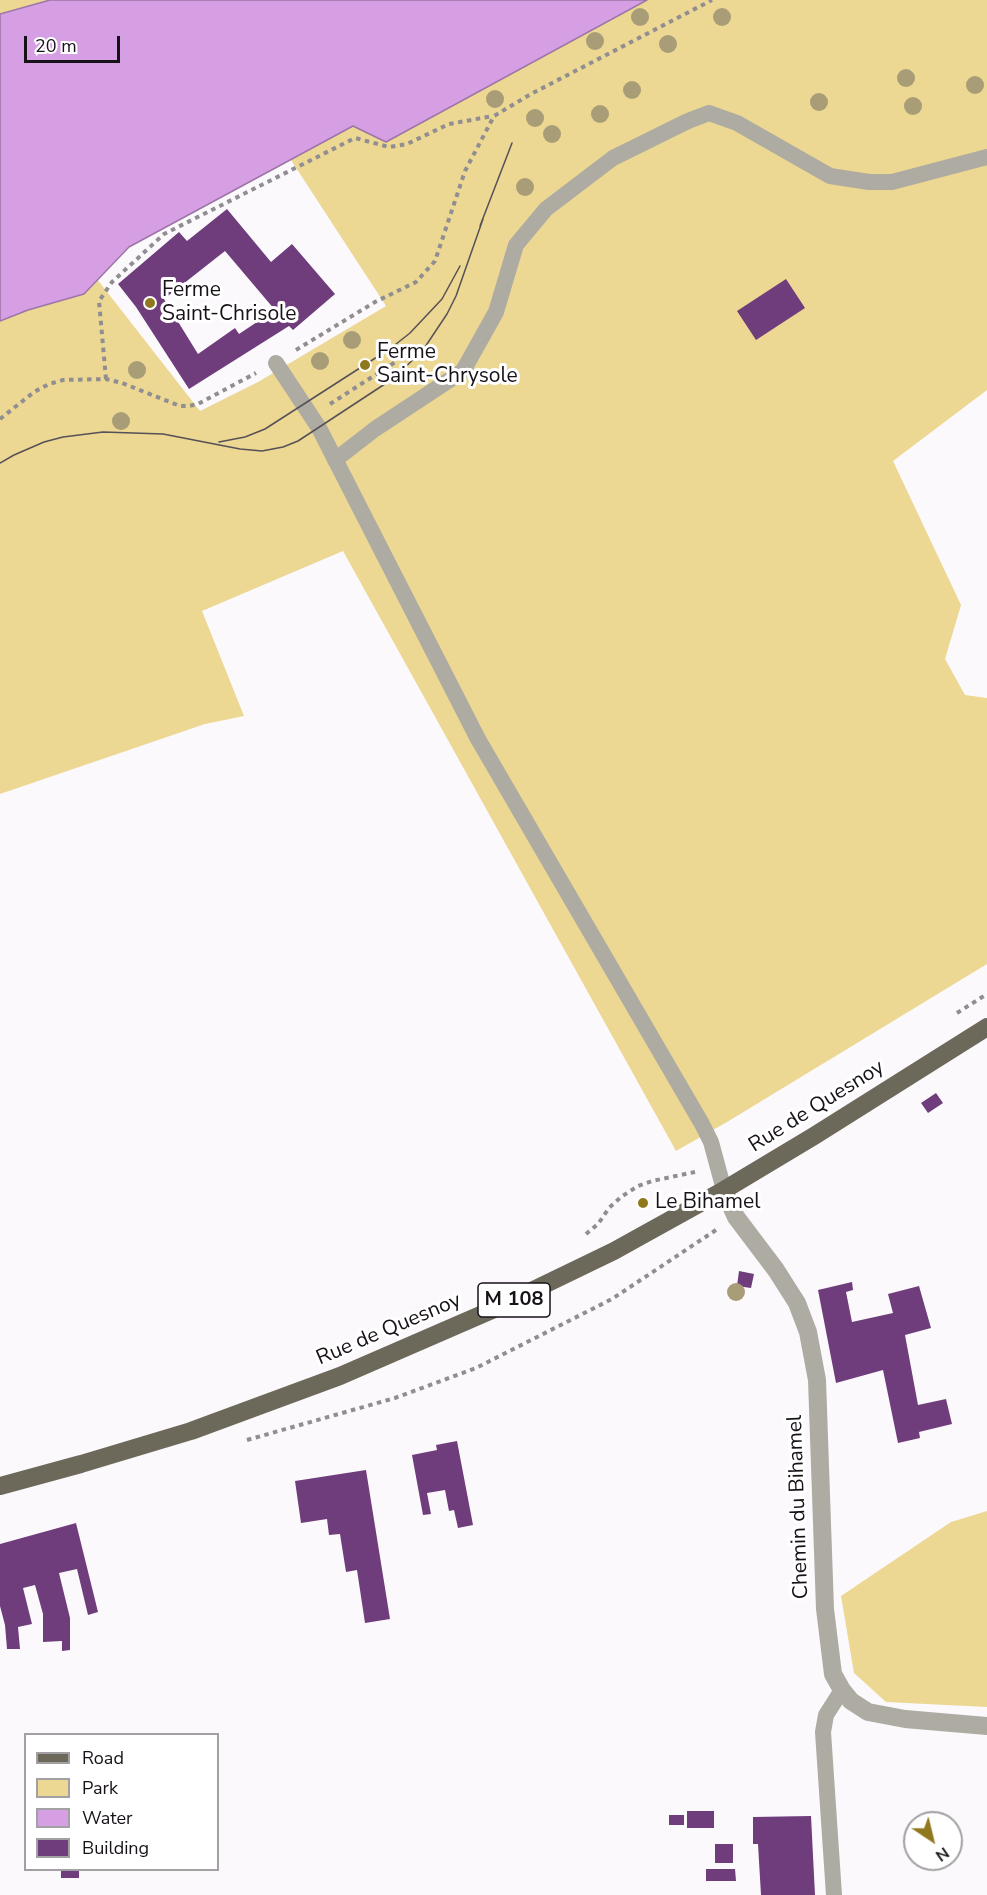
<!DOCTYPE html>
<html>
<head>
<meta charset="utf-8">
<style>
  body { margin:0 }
  #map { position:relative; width:987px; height:1895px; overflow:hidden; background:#fcf9fd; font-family:"Nunito Sans",sans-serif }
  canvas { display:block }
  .legend { position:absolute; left:24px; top:1733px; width:195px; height:138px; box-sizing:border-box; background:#fff; border:2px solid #a2a0a3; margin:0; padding:8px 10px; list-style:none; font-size:18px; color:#171218 }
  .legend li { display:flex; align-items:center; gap:12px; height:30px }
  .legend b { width:30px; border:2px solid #a2a0a3 }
  .north { position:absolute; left:903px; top:1811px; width:60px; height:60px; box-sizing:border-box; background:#fff; border:2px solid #a2a0a3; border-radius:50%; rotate:145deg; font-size:16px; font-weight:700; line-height:24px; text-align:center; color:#171218 }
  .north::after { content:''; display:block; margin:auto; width:21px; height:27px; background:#90781e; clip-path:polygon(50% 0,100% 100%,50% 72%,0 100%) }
  .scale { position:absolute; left:24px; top:36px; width:96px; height:27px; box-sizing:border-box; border:3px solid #171218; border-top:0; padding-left:8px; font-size:18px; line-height:21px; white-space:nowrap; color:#171218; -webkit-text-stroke:4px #fff; paint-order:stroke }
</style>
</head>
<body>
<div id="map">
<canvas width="987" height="1895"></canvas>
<ul class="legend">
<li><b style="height:8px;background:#6d695a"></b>Road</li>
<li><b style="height:16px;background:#ecd793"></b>Park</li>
<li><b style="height:16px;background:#d69fe4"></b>Water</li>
<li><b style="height:16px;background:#6f3d7b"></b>Building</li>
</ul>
<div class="north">N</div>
<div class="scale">20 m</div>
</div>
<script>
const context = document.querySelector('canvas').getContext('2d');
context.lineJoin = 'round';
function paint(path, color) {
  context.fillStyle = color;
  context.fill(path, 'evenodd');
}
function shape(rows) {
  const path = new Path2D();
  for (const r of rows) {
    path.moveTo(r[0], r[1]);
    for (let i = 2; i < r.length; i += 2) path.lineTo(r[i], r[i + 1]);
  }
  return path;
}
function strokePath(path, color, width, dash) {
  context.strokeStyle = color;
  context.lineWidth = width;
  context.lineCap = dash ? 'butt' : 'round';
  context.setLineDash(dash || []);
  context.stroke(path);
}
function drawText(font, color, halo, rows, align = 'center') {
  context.font = font + ' "Nunito Sans",sans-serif';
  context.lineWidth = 6;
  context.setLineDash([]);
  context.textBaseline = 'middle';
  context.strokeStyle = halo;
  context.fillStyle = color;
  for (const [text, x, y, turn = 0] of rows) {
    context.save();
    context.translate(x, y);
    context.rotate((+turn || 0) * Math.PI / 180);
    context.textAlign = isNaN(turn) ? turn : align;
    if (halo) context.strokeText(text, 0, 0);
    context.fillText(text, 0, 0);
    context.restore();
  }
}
paint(shape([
  [0,0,50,0,0,14],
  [647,0,987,0,987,390,893,461,961,605,945,659,965,695,987,698,987,964,727,1122,676,1151,343,551,202,611,244,716,205,724,0,794,0,321,28,310,84,294,97,279,200,411,258,382,386,306,291,160,353,126,386,142],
  [987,1511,987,1707,886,1702,854,1673,841,1596,951,1522]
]), '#ecd793');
const water = shape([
  [50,0,647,0,386,142,353,126,129,247,84,294,28,310,0,321,0,14,50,0]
]);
paint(water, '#d69fe4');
strokePath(water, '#9d75a7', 1.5);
paint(shape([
  [227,209,271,262,292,244,335,294,293,330,289,326,189,389,136,307,118,284,179,232,187,241],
  [225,251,275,310,239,334,235,328,198,354,164,299],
  [786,279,805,308,756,340,737,311],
  [936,1093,943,1103,928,1113,921,1103],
  [739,1271,754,1274,751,1288,737,1286],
  [852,1282,853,1290,846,1292,852,1322,893,1313,888,1294,919,1286,931,1328,905,1335,918,1405,946,1399,952,1424,919,1432,920,1438,898,1443,883,1370,836,1383,818,1290],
  [457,1441,473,1525,458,1528,454,1510,449,1511,445,1490,427,1493,431,1514,423,1515,412,1455,437,1450,436,1445],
  [366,1470,390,1619,365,1623,357,1570,346,1572,340,1534,329,1535,327,1519,301,1523,295,1481],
  [76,1523,98,1612,88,1615,77,1569,59,1573,70,1618,70,1650,62,1651,62,1641,43,1642,43,1614,35,1585,23,1588,32,1624,18,1627,20,1649,7,1649,5,1625,0,1606,0,1544],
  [687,1811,714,1811,714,1828,687,1828],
  [669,1815,684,1815,684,1825,669,1825],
  [811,1816,815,1895,761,1895,758,1844,753,1844,753,1817],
  [715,1844,733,1844,733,1863,715,1863],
  [706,1869,735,1869,736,1881,706,1881],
  [61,1870,79,1870,79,1878,61,1878]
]), '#6f3d7b');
strokePath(shape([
  [296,350,375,302,416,282,435,261,465,171,494,116,531,94,712,0],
  [106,379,99,301,112,282,164,234,355,138,389,147,407,144,449,124,493,116],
  [330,404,397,361],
  [0,419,34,392,49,384,63,380,106,379,122,383,180,406,189,406,198,404,256,373],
  [957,1013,987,994],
  [586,1234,598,1224,609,1208,621,1197,638,1186,652,1181,695,1172],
  [247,1440,395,1398,476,1368,612,1299,716,1230]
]), '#918e92', 4, [4.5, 4.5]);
strokePath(shape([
  [276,363,319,428,478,739,702,1124,711,1142,724,1190],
  [335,460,375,429,463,371,496,312,516,245,546,209,613,158,688,121,709,113,737,123,830,176,869,182,892,182,987,157],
  [834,1895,823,1732,826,1715,842,1690]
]), '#adaba2', 16);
strokePath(shape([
  [724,1190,736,1217,776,1270,797,1303,808,1332,817,1380,825,1609,833,1674,842,1690,851,1701,868,1712,905,1719,987,1726]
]), '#adaba2', 18);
strokePath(shape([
  [0,1486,81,1464,191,1431,340,1376,492,1310,614,1251,724,1190,814,1136,987,1027]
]), '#6d695a', 18);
strokePath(shape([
  [480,226,512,143],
  [219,442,245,437,265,429,391,348,410,333,442,299,460,266],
  [0,463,14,455,44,442,63,437,103,432,163,434,240,449,262,451,283,447,298,441,394,378,423,350,447,314,456,296,483,219]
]), '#565157', 1.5);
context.fillStyle = '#a89d77';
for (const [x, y] of [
  [640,17],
  [722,17],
  [595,41],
  [668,44],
  [906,78],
  [975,85],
  [632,90],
  [495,99],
  [819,102],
  [913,106],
  [600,114],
  [535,118],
  [552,134],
  [525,187],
  [352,340],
  [320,361],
  [137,370],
  [121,421],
  [736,1292]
]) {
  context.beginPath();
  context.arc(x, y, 9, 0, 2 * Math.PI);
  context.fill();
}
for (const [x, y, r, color] of [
  [150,303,6,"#90781e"],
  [365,365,6,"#90781e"],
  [643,1203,6,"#90781e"]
]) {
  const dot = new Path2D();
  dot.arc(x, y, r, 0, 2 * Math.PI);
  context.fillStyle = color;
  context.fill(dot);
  strokePath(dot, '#fff', 2);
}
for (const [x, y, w] of [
  [514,1300,72]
]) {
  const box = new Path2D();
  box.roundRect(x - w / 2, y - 17, w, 34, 4.5);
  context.fillStyle = '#fff';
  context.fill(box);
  strokePath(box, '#171218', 1.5);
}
drawText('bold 20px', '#171218', null, [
  ["M 108",514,1300]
]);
drawText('21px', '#171218', '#fff', [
  ["Ferme",162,291],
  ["Saint-Chrisole",162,315],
  ["Ferme",377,353],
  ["Saint-Chrysole",377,377],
  ["Le Bihamel",655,1203]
], 'left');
drawText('21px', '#171218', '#fff', [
  ["Rue de Quesnoy",817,1107,-32],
  ["Rue de Quesnoy",389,1330,-23],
  ["Chemin du Bihamel",799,1507,-92]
]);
</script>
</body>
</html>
